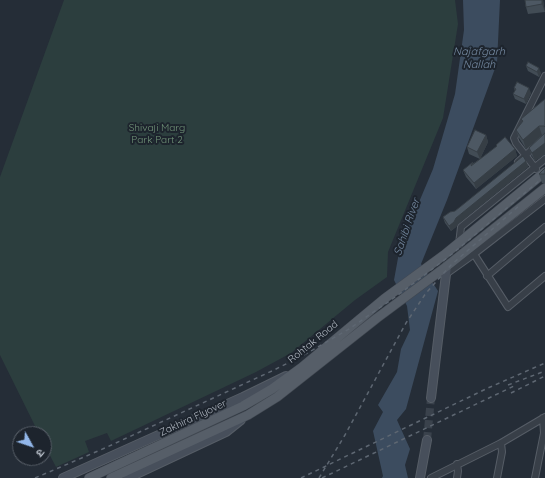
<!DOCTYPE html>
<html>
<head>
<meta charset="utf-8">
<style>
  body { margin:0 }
  #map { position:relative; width:545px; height:478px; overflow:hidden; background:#252d37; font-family:Quicksand,"Noto Sans Devanagari",sans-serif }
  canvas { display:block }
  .north { position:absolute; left:12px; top:426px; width:40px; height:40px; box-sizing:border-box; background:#1d242d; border:1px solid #596069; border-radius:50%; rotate:130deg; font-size:11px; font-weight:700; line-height:16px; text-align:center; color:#b3bac4 }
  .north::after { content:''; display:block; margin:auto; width:14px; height:18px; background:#92b7ea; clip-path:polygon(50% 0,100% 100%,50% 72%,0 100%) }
</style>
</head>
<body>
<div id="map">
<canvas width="545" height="478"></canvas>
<div class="north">उ</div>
</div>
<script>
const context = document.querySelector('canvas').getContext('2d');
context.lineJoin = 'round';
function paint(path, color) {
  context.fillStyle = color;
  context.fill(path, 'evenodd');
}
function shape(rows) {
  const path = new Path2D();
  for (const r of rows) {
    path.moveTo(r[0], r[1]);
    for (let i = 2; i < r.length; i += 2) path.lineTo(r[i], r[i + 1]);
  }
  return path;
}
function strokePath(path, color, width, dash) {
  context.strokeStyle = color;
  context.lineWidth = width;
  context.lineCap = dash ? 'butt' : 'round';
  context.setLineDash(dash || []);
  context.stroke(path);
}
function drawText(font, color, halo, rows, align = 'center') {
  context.font = font + ' Quicksand,sans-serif';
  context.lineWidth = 4;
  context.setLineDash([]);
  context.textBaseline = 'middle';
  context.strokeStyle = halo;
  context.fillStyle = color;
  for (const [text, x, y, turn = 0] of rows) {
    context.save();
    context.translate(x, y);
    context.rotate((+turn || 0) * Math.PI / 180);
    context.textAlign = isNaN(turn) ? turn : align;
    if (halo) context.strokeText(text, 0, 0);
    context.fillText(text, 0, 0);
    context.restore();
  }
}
paint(shape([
  [64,0,455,0,458,24,443,118,388,252,387,277,355,300,291,353,256,372,111,441,107,433,85,441,89,452,56,467,44,444,44,434,39,434,0,355,0,177]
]), '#2c3e3e');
paint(shape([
  [463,0,500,0,497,63,447,200,421,264,438,291,406,409,397,420,410,449,405,465,408,478,382,478,383,476,373,431,383,412,378,405,397,372,401,349,410,330,407,306,394,280,400,247,433,169,455,94,464,30]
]), '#3c4c5f');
strokePath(shape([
  [427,440,431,398]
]), '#3a424c', 8, [8, 4]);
const street = shape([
  [518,162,545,138],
  [536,169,516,143,514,138,545,76],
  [459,244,461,227,545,159],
  [474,254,508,307,545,276],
  [446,274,474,254,545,199],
  [487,276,545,227],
  [457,464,458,471,457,478],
  [431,478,501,443,545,417],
  [497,478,502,452,501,443],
  [535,478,544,433,543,418]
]);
const secondary = shape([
  [431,398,447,266],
  [63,478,243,397,286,376],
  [128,478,226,432,241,420],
  [420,478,427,440]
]);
const primary = shape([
  [89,478,243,406,272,389,301,368,384,299,444,255,545,172],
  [111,478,248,415,277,397,377,318,447,266,545,188]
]);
strokePath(street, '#565d66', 8);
strokePath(secondary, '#565d66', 10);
strokePath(primary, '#414851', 10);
strokePath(street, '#383f48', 6);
strokePath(secondary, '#474f5b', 8);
strokePath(primary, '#565e68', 9);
strokePath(shape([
  [508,385,545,371],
  [511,393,545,376],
  [35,478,105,448,274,370,304,355,349,329,398,295,452,254,545,176],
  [301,478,488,388,545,363],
  [319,478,345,435,406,323,426,293,451,265,520,205],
  [322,478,514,386]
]), '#5e6772', 1.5, [4, 4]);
paint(shape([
  [525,0,543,0,545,12,528,14,526,7],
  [526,66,541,73,539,77,528,71],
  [514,88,531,93,526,104,515,99,513,94,515,91],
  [545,99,545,154,535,161,532,156,529,148,543,134,542,135,526,149,519,138,516,130,523,122,521,119],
  [486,135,488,142,480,159,497,146,496,145,515,149,517,156,476,189,466,177,463,170,480,159,469,154,467,147],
  [526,161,528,167,458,224,456,227,451,231,445,223,443,217,455,211],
  [545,168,545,183,542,183,539,174]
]), '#424c55');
paint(shape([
  [542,0,543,0,545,12,542,4],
  [539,68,541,73,539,77,537,72],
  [529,88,531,93,526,104,524,99],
  [539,126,542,135,526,149,523,140],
  [486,135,488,142,480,159,477,152],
  [545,143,545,154,535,161,532,153],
  [515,149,517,156,476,189,474,183],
  [526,161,528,167,458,224,456,227,451,231,449,226,456,218]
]), '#363e45');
const building = shape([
  [525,0,542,0,542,4,526,7,525,0],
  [528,62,539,68,537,72,526,66,528,62],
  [517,82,529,88,524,99,513,94,516,89,514,88,517,82],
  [545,99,545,127,544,126,539,126,523,140,516,130,523,121,521,119,545,99],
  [475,130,486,135,477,152,467,147,475,130],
  [545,133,545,143,532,153,529,148,545,133],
  [505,137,515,149,474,183,463,170,473,162,471,166,497,146,496,145,505,137],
  [523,156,526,161,456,218,454,222,449,226,443,217,450,212,455,211,523,156],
  [545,168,545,174,539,174,545,168]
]);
paint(building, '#4d5863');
strokePath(building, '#363e45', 1);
drawText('10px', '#74977b', '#1d242d', [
  ["Shivaji Marg",157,128],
  ["Park Part 2",157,140]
]);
drawText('10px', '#b3bac4', '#1d242d', [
  ["Rohtak Road",313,342,-39],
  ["Zakhira Flyover",193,418,-25]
]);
drawText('italic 11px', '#778ca4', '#1d242d', [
  ["Najafgarh",479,52],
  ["Nallah",479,65],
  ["Sahibi River",407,227,-71]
]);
</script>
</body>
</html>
